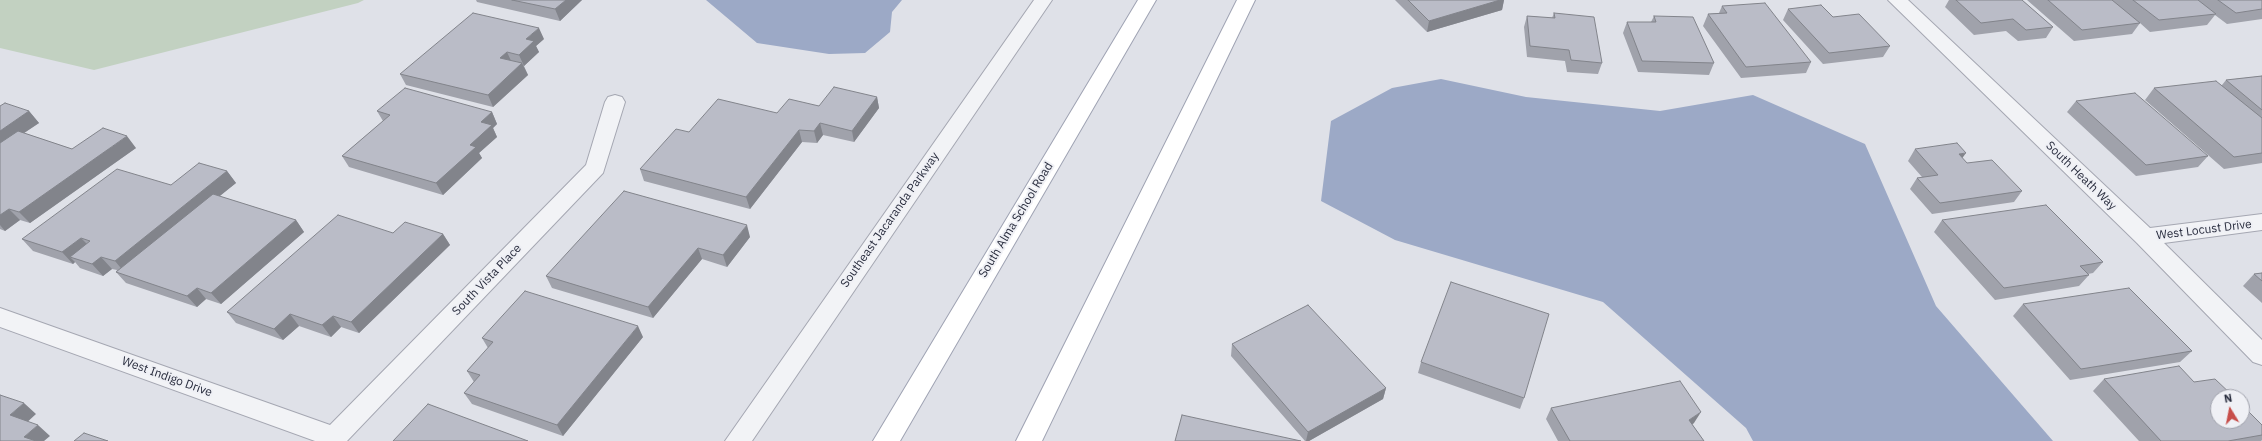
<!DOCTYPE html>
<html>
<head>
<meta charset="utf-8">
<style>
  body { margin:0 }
  #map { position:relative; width:2262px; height:441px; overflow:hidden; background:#dfe1e8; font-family:"IBM Plex Sans",sans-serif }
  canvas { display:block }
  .north { position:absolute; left:2210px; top:389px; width:40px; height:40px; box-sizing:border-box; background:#eff0f5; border:1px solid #a0a2ac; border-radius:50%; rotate:350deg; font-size:11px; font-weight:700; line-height:16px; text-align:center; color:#292d3e }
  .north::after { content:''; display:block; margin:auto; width:14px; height:18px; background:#c74e4a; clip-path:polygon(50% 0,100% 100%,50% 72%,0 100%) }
</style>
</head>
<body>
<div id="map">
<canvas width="2262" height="441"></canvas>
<div class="north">N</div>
</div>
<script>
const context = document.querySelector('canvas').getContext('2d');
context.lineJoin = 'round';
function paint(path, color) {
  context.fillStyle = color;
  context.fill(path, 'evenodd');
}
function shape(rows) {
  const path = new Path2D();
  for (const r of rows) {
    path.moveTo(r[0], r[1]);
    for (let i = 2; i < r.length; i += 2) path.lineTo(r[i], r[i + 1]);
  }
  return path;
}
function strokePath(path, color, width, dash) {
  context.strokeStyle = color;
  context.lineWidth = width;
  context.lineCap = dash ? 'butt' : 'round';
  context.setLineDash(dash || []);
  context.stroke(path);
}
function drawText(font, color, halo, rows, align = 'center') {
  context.font = font + ' "IBM Plex Sans",sans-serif';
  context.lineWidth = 4;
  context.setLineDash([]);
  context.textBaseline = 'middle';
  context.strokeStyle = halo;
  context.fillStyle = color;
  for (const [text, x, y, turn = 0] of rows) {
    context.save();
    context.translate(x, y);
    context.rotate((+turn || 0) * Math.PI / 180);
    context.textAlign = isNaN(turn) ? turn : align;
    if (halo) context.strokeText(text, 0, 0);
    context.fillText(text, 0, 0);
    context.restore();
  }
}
paint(shape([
  [0,0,364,0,358,3,94,70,0,48]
]), '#c2d1c1');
paint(shape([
  [706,0,902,0,892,12,890,32,865,53,829,54,757,43],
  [1441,79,1526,97,1660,111,1753,95,1865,144,1936,306,2053,441,1753,441,1746,428,1603,302,1395,240,1321,201,1331,121,1392,88]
]), '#9ca9c6');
const minor = shape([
  [1034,0,1052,0,752,441,725,441,1034,0],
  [1888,0,1908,0,2150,228,2262,214,2262,230,2164,243,2262,340,2262,365,2253,362,2137,243,1888,0],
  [615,95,622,97,625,102,603,173,347,441,315,441,0,327,0,308,330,425,586,165,605,102,608,97,615,95]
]);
const major = shape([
  [1138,0,1156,0,900,441,873,441,1138,0],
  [1237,0,1255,0,1042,441,1016,441,1237,0]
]);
strokePath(minor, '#a5a7b2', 2);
strokePath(major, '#9fa3b3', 2);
paint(minor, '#f2f3f6');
paint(major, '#fff');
paint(shape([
  [476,0,582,0,560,21,477,2],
  [1395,0,1504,0,1502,10,1427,32],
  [1949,0,2022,0,2053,27,2046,38,2018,41,2006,31,1974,35,1945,7],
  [2027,0,2262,0,2262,19,2227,24,2215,15,2207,25,2150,32,2140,23,2132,34,2074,41],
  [1722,6,1811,62,1806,73,1741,78,1703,26,1708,14,1719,13],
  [1788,9,1833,17,1890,46,1883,57,1823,64,1783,20],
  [1554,13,1602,63,1598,74,1567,72,1565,61,1527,57,1524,27,1527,16,1552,18],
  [1654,16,1714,63,1709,75,1638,72,1623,33,1627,22,1651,22],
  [544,39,536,46,539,52,524,66,528,75,493,107,406,85,400,74],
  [2262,76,2262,163,2224,169,2145,100,2154,88,2222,85,2226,80],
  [877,97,879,108,854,142,823,135,817,143,802,142,750,209,644,181,640,169,689,132,777,113],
  [2076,101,2208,156,2198,167,2136,176,2067,112],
  [0,106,29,111,39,123,24,133,72,149,136,148,30,223,20,220,5,231,0,229],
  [377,111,492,112,497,124,493,128,497,137,479,153,482,158,443,195,349,167,342,156,383,121],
  [1915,149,1962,158,1967,163,2022,191,2014,202,1932,214,1910,189,1917,178,1922,177,1908,161],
  [227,171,236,183,219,196,296,220,304,232,221,304,206,299,197,307,126,283,116,272,117,270,112,269,103,276,80,268,75,262,73,264,33,251,22,239,171,185],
  [1942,220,2103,262,2093,273,2088,274,2089,275,2079,286,1995,300,1934,232],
  [393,233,443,234,450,245,359,333,341,327,331,337,299,326,283,340,236,323,227,312],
  [750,237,727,267,702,259,653,318,552,288,546,276],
  [2262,273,2262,303,2243,286,2254,274],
  [2023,304,2192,351,2180,362,2070,380,2013,316],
  [643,337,563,436,472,404,464,393,474,382,467,371,488,348,482,338],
  [1232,344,1386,388,1383,399,1309,441,1305,441,1231,356],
  [1421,362,1524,398,1520,409,1418,373],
  [2104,379,2194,382,2262,425,2262,440,2261,441,2139,441,2093,391],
  [1551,408,1694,423,1692,424,1704,441,1558,441,1546,419]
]), '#a0a2ab');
paint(shape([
  [566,0,582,0,560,21,555,9],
  [1500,0,1504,0,1502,10,1427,32,1429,21],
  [539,28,544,39,536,46,539,52,524,66,519,55,526,39],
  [507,52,512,63,500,58],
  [522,63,528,75,493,107,488,95],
  [877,97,879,108,854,142,852,131],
  [29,111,39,123,0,149,0,131],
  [492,112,497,124,493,128,497,137,479,153,482,158,443,195,436,183,470,145,481,122],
  [820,123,823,135,817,143,814,131],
  [799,130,802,142,750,209,746,197],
  [127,136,136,148,30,223,19,212],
  [1966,153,1958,164,1959,154],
  [227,171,236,183,125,273,115,261],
  [9,209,20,220,5,231,0,225,0,215],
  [296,220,304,232,221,304,211,293],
  [747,225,750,237,727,267,723,255],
  [443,234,450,245,359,333,351,322],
  [81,238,92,249,70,257,75,262,73,264,62,252],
  [698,248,702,259,653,318,648,307],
  [101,257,112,269,103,276,92,264],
  [197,288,206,299,197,307,187,296],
  [290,314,299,326,283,340,274,329],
  [333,316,341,327,331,337,322,325],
  [638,326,643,337,563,436,557,425],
  [1386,388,1383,399,1309,441,1306,441,1308,432],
  [24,403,36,414,23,426,10,415],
  [1701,412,1694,423,1683,431,1689,420],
  [38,425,50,436,44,441,28,441,24,437]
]), '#82848b');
const building = shape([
  [512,0,566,0,555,9,512,0],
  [1408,0,1500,0,1429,21,1408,0],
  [1956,0,2022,0,2053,27,2026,30,2013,19,1981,23,1956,0],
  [2048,0,2112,0,2140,23,2082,30,2048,0],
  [2133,0,2198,0,2216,14,2159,20,2133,0],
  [2218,0,2262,0,2262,9,2236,13,2218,0],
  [1765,3,1811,62,1746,67,1708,14,1727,13,1722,6,1765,3],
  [1821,5,1833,17,1859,14,1890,46,1829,53,1788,9,1821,5],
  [473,13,539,28,526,39,534,41,519,55,507,52,500,58,522,63,488,95,400,74,473,13],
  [1554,13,1594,17,1602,63,1571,60,1569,50,1530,46,1527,16,1555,18,1554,13],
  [1654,16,1693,17,1714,63,1642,61,1627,22,1656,22,1654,16],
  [2262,76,2262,110,2226,80,2262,76],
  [2216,81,2262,118,2262,153,2234,157,2154,88,2216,81],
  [834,87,877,97,852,131,820,123,814,131,799,130,746,197,640,169,676,129,689,132,718,99,777,113,789,99,819,106,834,87],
  [405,88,492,112,481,122,492,125,470,145,476,147,436,183,342,156,390,115,377,111,405,88],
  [2135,93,2208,156,2146,165,2076,101,2135,93],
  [5,103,29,111,0,131,0,106,5,103],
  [103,128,127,136,19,212,9,209,0,215,0,143,18,131,72,149,103,128],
  [1957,143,1966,153,1959,154,1967,163,1992,160,2022,191,1940,203,1917,178,1938,175,1915,149,1957,143],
  [199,163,227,171,115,261,101,257,92,264,70,257,90,241,81,238,62,252,22,239,117,169,171,185,199,163],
  [624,191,747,225,723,255,698,248,648,307,546,276,624,191],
  [213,194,296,220,211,293,197,288,187,296,116,272,213,194],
  [2046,205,2103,262,2080,266,2089,275,2004,288,1942,220,2046,205],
  [338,215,393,233,405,222,443,234,351,322,333,316,322,325,290,314,274,329,227,312,338,215],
  [2262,273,2262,281,2254,274,2262,273],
  [1451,282,1549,314,1524,398,1421,362,1451,282],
  [2129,288,2192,351,2081,369,2023,304,2129,288],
  [525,291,638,326,557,425,464,393,480,375,467,371,493,342,482,338,525,291],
  [1308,305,1386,388,1308,432,1232,344,1308,305],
  [2179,366,2194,382,2215,379,2234,397,2218,397,2218,421,2242,421,2242,405,2262,425,2262,435,2228,441,2161,441,2104,379,2179,366],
  [1680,381,1701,412,1689,420,1704,441,1570,441,1551,408,1680,381],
  [0,395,24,403,10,415,38,425,24,437,36,441,0,441,0,395],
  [428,404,528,441,393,441,428,404],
  [1182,415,1301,441,1175,441,1182,415],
  [84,433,108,441,74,441,84,433]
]);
paint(building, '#babcc7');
strokePath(building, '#82848b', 1);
drawText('12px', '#292d3e', '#eff0f5', [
  ["South Heath Way",2081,176,44],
  ["Southeast Jacaranda Parkway",890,220,-55],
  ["South Alma School Road",1016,220,-59],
  ["West Locust Drive",2204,230,-7],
  ["South Vista Place",487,280,-46],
  ["West Indigo Drive",167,377,20]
]);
</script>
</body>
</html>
